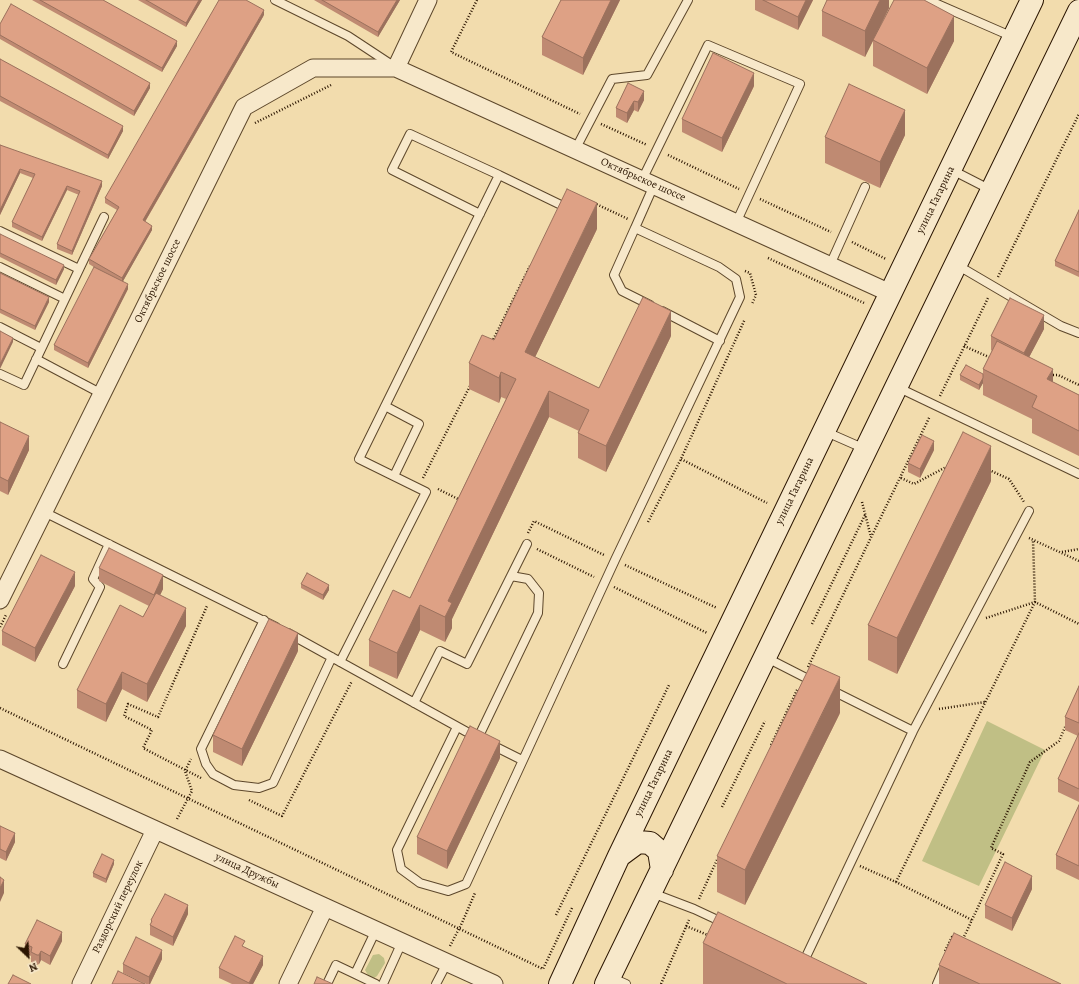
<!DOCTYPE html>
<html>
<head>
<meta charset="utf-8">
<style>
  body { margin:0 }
  #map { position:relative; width:1079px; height:984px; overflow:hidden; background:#f2dcad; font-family:Alegreya,serif }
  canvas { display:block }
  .north { position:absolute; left:8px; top:936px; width:40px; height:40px; -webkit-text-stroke:3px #f7e8ca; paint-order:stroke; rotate:155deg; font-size:11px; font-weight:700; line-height:16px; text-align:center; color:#2b1500 }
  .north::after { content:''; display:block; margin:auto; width:14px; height:18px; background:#2b1500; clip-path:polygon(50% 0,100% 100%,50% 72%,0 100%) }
</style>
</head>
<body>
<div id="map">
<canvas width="1079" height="984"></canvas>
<div class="north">N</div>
</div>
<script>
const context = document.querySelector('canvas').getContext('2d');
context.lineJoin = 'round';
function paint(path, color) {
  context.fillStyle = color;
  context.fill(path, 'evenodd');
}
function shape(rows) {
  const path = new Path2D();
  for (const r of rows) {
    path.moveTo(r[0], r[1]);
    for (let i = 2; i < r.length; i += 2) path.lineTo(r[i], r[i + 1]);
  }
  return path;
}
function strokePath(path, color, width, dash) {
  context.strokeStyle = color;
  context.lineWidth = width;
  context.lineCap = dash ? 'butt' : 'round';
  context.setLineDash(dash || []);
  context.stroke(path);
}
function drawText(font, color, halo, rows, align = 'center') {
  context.font = font + ' Alegreya,serif';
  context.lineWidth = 3;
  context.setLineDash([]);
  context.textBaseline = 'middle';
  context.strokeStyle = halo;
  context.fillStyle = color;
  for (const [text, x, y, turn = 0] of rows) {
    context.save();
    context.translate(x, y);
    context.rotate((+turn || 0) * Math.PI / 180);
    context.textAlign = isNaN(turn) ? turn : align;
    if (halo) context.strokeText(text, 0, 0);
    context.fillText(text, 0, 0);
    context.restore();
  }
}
paint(shape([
  [987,721,1045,750,979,886,922,861],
  [379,954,384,958,385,963,377,976,374,978,369,977,365,970,373,955]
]), '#c0bf85');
const lane = shape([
  [275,0,348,36,392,65],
  [928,0,1013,37],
  [575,150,612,79,647,75,688,0],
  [952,170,991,190],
  [499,175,561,205],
  [642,180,708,45,800,84,736,223],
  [635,228,614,275,622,291,650,305],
  [0,231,79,269],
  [830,265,865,187],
  [957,265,1061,326,1079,333],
  [0,267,65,299],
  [662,311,720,341],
  [0,327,41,348],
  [36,359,102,394],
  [0,374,24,385,104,217],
  [897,387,1079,474],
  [385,406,419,424,394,476],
  [824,431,865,449],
  [44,512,276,627],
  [264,620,201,749,206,764,213,774,234,785,259,788,273,783,332,657],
  [288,633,476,737],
  [765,657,814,682],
  [340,662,426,492,359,459,499,175,410,134,392,170,480,214],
  [63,664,100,587,93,579,109,544],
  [831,690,913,731],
  [414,703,440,651,467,664,527,544],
  [457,727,397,850,401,869,420,883,448,891,466,884,615,560,740,297,736,279,719,267,635,228,654,185],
  [478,738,538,613,539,593,528,579,511,576],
  [490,744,522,760],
  [652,893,694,909,724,923],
  [801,959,804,961,913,731,1029,511],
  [355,974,376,984],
  [610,977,626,984],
  [327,984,336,965,355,974,376,930],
  [383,984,402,942],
  [436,984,447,963],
  [937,984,943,970]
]);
const street = shape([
  [396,68,428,0],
  [0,600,244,107,313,68,396,68,890,293],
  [0,759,494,984],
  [81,984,155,830],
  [288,984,325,907]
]);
const secondary = shape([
  [619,856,638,842,650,843,659,851,662,870],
  [560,984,619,856,1032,0],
  [606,984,1079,11]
]);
strokePath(lane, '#5d472b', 10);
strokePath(street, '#5d472b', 19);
strokePath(secondary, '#2b1500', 24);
strokePath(shape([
  [477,0,451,52,580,114],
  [255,123,331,85],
  [601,124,647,145],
  [668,155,739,189],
  [760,199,831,232],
  [594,203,628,219],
  [852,242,886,259],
  [768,258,864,303],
  [745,271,750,273,756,295,752,304],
  [998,277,1079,114],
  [492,342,530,266],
  [964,346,991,358],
  [1050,375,1058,375,1079,385],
  [940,396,988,298],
  [681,459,767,503],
  [989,470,1009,479,1024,502],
  [423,478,470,386],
  [901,478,914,484,948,466],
  [438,489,460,500],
  [862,502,871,537],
  [648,522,681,459,745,319],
  [528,533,534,521,604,555],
  [1029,538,1079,561],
  [537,549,594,577],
  [1062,552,1079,549],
  [625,565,717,608],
  [614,587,707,633],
  [986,618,1035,602,1033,540],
  [812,624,865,515],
  [0,627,6,615],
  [808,667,930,416],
  [0,708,543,969,572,908],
  [939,709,985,702],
  [771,745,798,688],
  [201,778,143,748,152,730,124,716,128,704,158,717,207,606],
  [249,800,282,816,352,681],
  [722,807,765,721],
  [177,819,192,791,185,771,191,759],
  [860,866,896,882,972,920],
  [896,882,1035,602,1079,624],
  [699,899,717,860],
  [556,915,669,685],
  [686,926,710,936],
  [963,939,1003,854,991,848,1030,762,1059,741,1066,725],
  [450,946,462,923,475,893],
  [945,951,952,937,955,938],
  [661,984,689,920]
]), '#2b1500', 2.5, [1, 2]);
strokePath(lane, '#f7e8ca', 8);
strokePath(street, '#f7e8ca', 17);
strokePath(secondary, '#f7e8ca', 22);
paint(shape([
  [32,0,103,0,177,46,162,72],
  [138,0,202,0,186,27],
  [314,0,400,0,378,37],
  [561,0,620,0,583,75,542,55,542,37],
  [755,0,813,0,798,30,755,10],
  [889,0,889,8,874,38,954,41,927,94,873,66,873,41,865,57,822,36,822,11],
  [264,15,145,222,152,230,123,281,128,289,88,368,54,350,54,345,97,269,89,264,89,259,117,210,105,203,105,198],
  [0,24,150,88,134,116,0,39],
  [0,59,123,131,108,159,0,101],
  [628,83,644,100,638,112,634,110,627,123,616,117,616,108],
  [754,86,722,152,682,132,682,119],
  [905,135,880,188,825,163,825,137],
  [0,145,102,186,72,255,57,249,57,244,79,195,67,190,42,241,12,227,12,222,33,178,20,173,0,215],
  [1079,210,1079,277,1055,266,1055,261],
  [597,229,535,357,599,388,671,336,606,472,578,458,578,433,579,431,549,417,452,619,452,628,445,642,420,630,397,679,369,666,369,640,410,598,506,399,501,397,499,403,469,389,469,363,494,340],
  [0,234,64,269,56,285,0,257],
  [0,273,49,302,35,330,0,313],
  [1044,329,1029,357,1053,382,1079,395,1079,456,1032,433,1032,419,983,395,983,383,979,390,960,380,960,375,983,374,983,369,992,351,991,350,991,336],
  [0,422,29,450,8,495,0,491],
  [934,450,920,478,908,472,908,463],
  [991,481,897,674,868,660,868,625],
  [99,568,163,589,160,595,186,626,147,702,122,689,106,722,77,708,77,690,143,617,149,606,99,581],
  [301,584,329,590,323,600,301,588],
  [75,586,35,662,2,645,2,631],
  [298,651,242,766,213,752,213,735],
  [1079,686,1079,802,1058,792,1058,779,1078,736,1065,730,1065,717],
  [840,713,745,905,717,892,717,856],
  [500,758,447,869,417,854,417,837],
  [1079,805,1079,880,1056,869,1056,855],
  [0,826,15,842,6,861,0,858],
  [114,864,106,883,93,877,93,873],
  [1032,889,1012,931,985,918,985,905],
  [188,914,173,946,150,935,150,925,151,924,151,920],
  [62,941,50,965,41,960,39,964,37,965,31,962,31,956,25,953,25,944],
  [703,943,867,984,703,984],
  [245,947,263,965,253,984,232,984,219,978,219,968],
  [162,959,150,984,146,984,123,973,123,964],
  [939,965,1061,984,939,984]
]), '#bf8a72');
paint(shape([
  [199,0,202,0,186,27,186,23],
  [397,0,400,0,378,37,378,32],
  [611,0,620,0,583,75,583,58],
  [806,0,813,0,798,30,798,17],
  [880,0,889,0,889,8,865,57,865,31],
  [264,10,264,15,143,225,143,220],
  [954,16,954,41,927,94,927,68],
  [177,41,177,46,162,72,162,68],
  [754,73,754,86,722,152,722,138],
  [150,83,150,88,134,116,134,111],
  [644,91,644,100,638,112,638,102],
  [634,101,634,110,627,123,627,113],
  [905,110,905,135,880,188,880,162],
  [123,126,123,131,108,159,108,155],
  [20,169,20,173,0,215,0,210],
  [102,181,102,186,72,255,72,251],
  [67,186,67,190,42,241,42,237],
  [597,203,597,229,525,378,525,352],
  [152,226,152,230,122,283,122,278],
  [64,265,64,269,56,285,56,280],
  [128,284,128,289,88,368,88,363],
  [49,297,49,302,35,330,35,326],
  [671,311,671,336,606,472,606,446],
  [1044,315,1044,329,1024,367,1024,353],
  [13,338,13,342,0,369,0,364],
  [1053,369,1053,394,1047,379],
  [501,372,501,397,499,403,499,378],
  [983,378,983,383,979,390,979,385],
  [549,391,549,417,452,619,452,628,445,642,445,617,448,601],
  [29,436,29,450,8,495,8,481],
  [934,441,934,450,920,478,920,469],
  [991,446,991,481,897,674,897,638],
  [75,572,75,586,35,662,35,648],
  [163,575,163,589,154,608,154,595],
  [329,585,329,590,323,600,323,595],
  [420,605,420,630,397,679,397,653],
  [186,608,186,626,147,702,147,684],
  [298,633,298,651,242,766,242,749],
  [122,672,122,689,106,722,106,704],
  [840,677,840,713,745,905,745,870],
  [500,741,500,758,447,869,447,851],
  [15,833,15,842,6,861,6,852],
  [114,860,114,864,106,883,106,879],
  [1032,876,1032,889,1012,931,1012,918],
  [4,880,4,893,0,902,0,888],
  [188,905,188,914,173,946,173,937],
  [62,932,62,941,50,965,50,956],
  [162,950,162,959,150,984,149,984,149,977],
  [41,951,41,960,39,964,39,955],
  [263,956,263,965,253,984,249,984]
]), '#9b715d');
const building = shape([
  [40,0,103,0,177,41,162,68,40,0],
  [146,0,199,0,186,23,146,0],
  [219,0,246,0,264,10,143,220,152,226,122,278,89,259,119,207,105,198,219,0],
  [322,0,397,0,378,32,322,0],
  [561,0,611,0,583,58,542,37,561,0],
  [763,0,806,0,798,17,763,0],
  [827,0,880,0,865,31,822,11,827,0],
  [894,0,924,0,954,16,927,68,873,40,894,0],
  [11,4,150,83,134,111,0,35,0,24,11,4],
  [713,53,754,73,722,138,682,119,713,53],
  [0,59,123,126,108,155,0,96,0,59],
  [628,83,644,91,638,102,634,101,627,113,616,108,628,83],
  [849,84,905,110,880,162,825,137,849,84],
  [0,145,102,181,72,251,57,244,80,191,67,186,42,237,12,222,35,174,20,169,0,210,0,145],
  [567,189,597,203,525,352,599,388,643,297,671,311,606,446,578,433,589,410,549,391,448,601,452,603,445,617,420,605,397,653,369,640,393,590,410,598,516,379,501,372,499,378,469,363,482,335,494,340,567,189],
  [1079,210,1079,272,1055,261,1079,210],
  [0,234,64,265,56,280,0,253,0,234],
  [94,267,128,284,88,363,54,345,94,267],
  [0,273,49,297,35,326,0,309,0,273],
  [1010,298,1044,315,1024,353,991,336,1010,298],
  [0,331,13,338,0,364,0,331],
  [997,341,1053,369,1047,379,1079,395,1079,431,1032,407,1037,396,983,369,997,341],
  [966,365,983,374,983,378,979,385,960,375,966,365],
  [0,422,29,436,8,481,0,477,0,422],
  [963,432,991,446,897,638,868,625,963,432],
  [922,435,934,441,920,469,908,463,922,435],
  [109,548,163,575,154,595,99,568,109,548],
  [41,555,75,572,35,648,2,631,41,555],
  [307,573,329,585,323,595,301,584,307,573],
  [156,593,186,608,147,684,122,672,106,704,77,690,120,605,143,617,156,593],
  [269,619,298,633,242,749,213,735,269,619],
  [811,664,840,677,745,870,717,856,811,664],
  [1079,686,1079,723,1065,717,1079,686],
  [470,726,500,741,447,851,417,837,470,726],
  [1079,733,1079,789,1058,779,1079,733],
  [1079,805,1079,866,1056,855,1079,805],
  [0,826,15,833,6,852,0,849,0,826],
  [102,854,114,860,106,879,93,873,102,854],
  [1005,862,1032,876,1012,918,985,905,1005,862],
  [0,877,4,880,0,888,0,877],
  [165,894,188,905,173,937,150,925,152,921,151,920,165,894],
  [718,912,867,984,787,984,703,943,718,912],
  [37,920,62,932,50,956,41,951,39,955,37,955,31,952,32,947,25,944,37,920],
  [954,933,1061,984,980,984,939,965,954,933],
  [235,936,245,941,242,946,263,956,249,983,219,968,235,936],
  [136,937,162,950,149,977,123,964,136,937],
  [118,971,145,984,112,984,118,971],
  [13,975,31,984,8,984,13,975],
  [317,977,333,984,314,984,317,977]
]);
paint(building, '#dea185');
strokePath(building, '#9b715d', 1);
drawText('11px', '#2b1500', '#f7e8ca', [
  ["Октябрьское шоссе",643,180,24],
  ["улица Гагарина",936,200,-64],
  ["Октябрьское шоссе",158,281,-64],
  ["улица Гагарина",795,491,-64],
  ["улица Гагарина",654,783,-64],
  ["улица Дружбы",247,871,25],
  ["Раздорский переулок",118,907,-64]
]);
</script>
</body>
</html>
